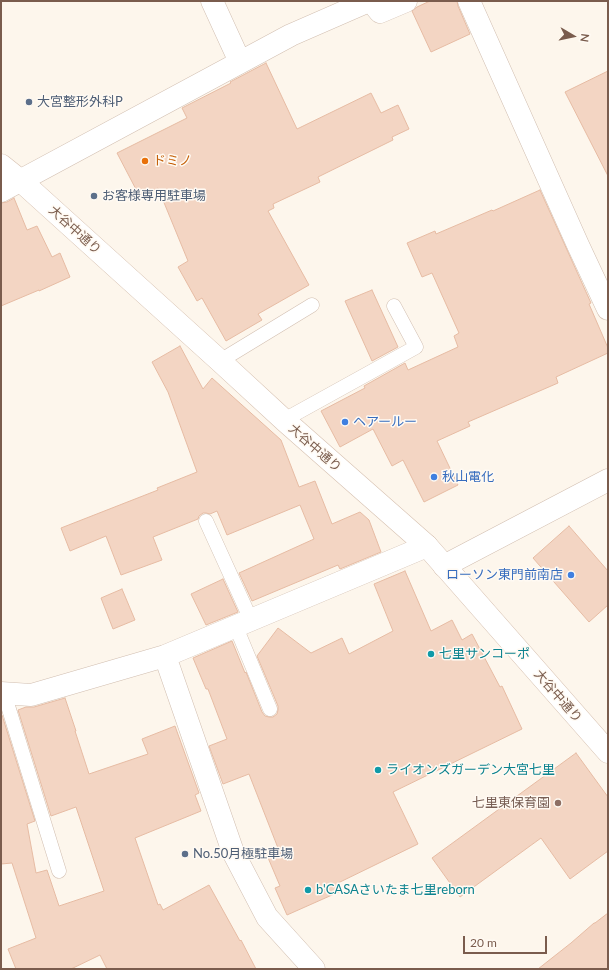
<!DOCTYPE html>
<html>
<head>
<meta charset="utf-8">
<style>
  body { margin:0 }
  #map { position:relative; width:609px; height:970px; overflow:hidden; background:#fdf6ec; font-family:Lato,sans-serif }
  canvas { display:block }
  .frame { position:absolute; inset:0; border:2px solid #7a5c4d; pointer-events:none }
  .north { position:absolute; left:553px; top:16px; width:40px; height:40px; -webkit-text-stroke:3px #fffaf3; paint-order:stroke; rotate:99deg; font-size:11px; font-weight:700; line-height:16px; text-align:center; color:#7a5c4d }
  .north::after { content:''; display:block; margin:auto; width:14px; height:18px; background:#7a5c4d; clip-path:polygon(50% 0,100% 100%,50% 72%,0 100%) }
  .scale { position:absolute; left:463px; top:936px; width:84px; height:18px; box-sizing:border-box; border:2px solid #7a5c4d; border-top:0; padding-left:5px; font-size:12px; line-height:14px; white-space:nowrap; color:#7a5c4d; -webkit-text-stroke:3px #fffaf3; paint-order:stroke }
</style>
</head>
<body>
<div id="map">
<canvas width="609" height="970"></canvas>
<div class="frame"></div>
<div class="north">N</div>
<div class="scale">20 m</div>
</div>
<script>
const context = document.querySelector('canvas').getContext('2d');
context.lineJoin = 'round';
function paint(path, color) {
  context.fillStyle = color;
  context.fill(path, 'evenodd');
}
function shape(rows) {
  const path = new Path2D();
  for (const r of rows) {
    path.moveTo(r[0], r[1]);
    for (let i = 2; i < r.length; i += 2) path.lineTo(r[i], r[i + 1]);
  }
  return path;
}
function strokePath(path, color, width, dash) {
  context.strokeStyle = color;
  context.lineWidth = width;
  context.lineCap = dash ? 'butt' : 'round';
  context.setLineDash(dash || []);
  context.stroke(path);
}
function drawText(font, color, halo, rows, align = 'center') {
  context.font = font + ' Lato,"Noto Sans JP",sans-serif';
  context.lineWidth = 3;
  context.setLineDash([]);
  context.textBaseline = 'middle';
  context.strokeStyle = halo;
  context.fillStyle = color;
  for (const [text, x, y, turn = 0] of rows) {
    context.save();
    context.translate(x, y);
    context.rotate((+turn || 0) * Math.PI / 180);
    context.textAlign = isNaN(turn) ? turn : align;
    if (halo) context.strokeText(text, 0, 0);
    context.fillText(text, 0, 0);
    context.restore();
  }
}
const building = shape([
  [430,1,457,1,458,6,470,34,431,52,412,11,417,7,430,1],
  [266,63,297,129,371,93,381,113,398,105,409,129,392,137,393,140,318,177,320,182,273,204,274,208,268,211,309,285,258,314,262,320,226,341,202,298,197,301,178,267,188,261,158,188,140,197,117,153,187,118,182,108,231,83,230,82,266,63],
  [608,71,608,176,565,92,608,71],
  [540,190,591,303,589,304,608,348,608,353,556,377,558,383,468,422,470,426,437,441,458,485,424,502,403,460,392,466,373,429,340,447,321,411,365,388,364,386,405,363,408,370,458,347,454,336,459,333,432,273,422,277,407,243,435,231,436,234,492,210,493,211,540,190],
  [14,198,27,230,37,226,52,257,60,253,70,277,39,291,39,290,1,306,1,203,7,202,14,198],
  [372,290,398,347,372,361,345,301,372,290],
  [180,346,203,389,212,378,281,440,299,487,315,481,332,524,360,512,369,520,381,552,340,569,338,565,252,601,239,573,314,539,300,505,227,535,217,511,210,514,206,513,203,513,199,516,198,519,153,537,162,560,121,575,106,536,70,551,61,528,158,490,157,488,197,472,168,392,152,362,180,346],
  [569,526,608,571,608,605,589,622,533,558,569,526],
  [405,571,431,631,452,620,462,640,472,634,500,687,502,686,522,729,393,792,418,844,338,883,341,891,287,915,275,888,280,886,266,853,278,848,249,774,223,784,209,746,227,739,208,689,206,689,193,658,232,641,245,673,246,672,262,712,265,716,269,717,273,717,277,714,278,710,278,706,257,656,278,628,311,653,342,638,349,654,393,631,374,584,405,571],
  [223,579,238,612,206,625,191,594,223,579],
  [122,589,135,620,113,629,101,598,122,589],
  [65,698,76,731,75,731,89,774,148,754,142,739,175,726,199,793,195,795,201,811,135,838,158,905,160,904,163,910,209,885,240,941,241,940,256,969,107,969,100,955,71,969,16,969,8,949,36,938,12,863,1,864,1,715,2,715,35,821,27,824,36,873,47,870,59,906,104,891,76,807,51,816,18,710,26,707,34,707,65,698],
  [576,753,608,797,608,851,570,879,541,838,460,897,432,858,576,753],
  [608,913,608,969,538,969,571,943,594,923,595,923,608,913]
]);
paint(building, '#f3d5c3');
strokePath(building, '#e6bba3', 1);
const lane = shape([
  [220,361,312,305],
  [284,420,416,347,394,306],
  [206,521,251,620],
  [236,627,270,709],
  [4,693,59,871]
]);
const street = shape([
  [212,1,240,62],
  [371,1,380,12,406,1],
  [469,1,578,245,608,309],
  [1,191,291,35,369,1],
  [444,566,608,480],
  [165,656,233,852,267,917,314,969],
  [1,693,31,695,165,656,427,546]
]);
const secondary = shape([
  [1,165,21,181,220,361,284,420,427,546,608,752]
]);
strokePath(lane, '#d1beb0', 15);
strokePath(street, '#d1beb0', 23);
strokePath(secondary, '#d6c0b0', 23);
strokePath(lane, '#fff', 14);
strokePath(street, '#fff', 22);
strokePath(secondary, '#fff', 22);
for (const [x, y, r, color] of [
  [29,102,4,"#5c6f8a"],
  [145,161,4,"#e8710a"],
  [94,196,4,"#5c6f8a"],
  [345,422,4,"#3f7fe0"],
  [434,477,4,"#3f7fe0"],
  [571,575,4,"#3f7fe0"],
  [431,654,4,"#0f9aa8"],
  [378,770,4,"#0f9aa8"],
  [558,803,4,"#8d6e63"],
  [185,854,4,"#5c6f8a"],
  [308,890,4,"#0f9aa8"]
]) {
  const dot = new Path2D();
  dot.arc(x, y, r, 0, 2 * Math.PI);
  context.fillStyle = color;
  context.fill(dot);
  strokePath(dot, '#fffaf3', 1.5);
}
drawText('13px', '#4e5e75', '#fffaf3', [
  ["大宮整形外科P",37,102],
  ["お客様専用駐車場",102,196],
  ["No.50月極駐車場",193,854]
], 'left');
drawText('13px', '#c56008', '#fffaf3', [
  ["ドミノ",153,161]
], 'left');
drawText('13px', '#7a5c4d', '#fffaf3', [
  ["大谷中通り",75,230,42],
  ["大谷中通り",315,448,41],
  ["大谷中通り",558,696,49]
]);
drawText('13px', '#366cbe', '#fffaf3', [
  ["ヘアールー",353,422],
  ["秋山電化",442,477],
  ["ローソン東門前南店",563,575,"right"]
], 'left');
drawText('13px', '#0d838f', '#fffaf3', [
  ["七里サンコーポ",439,654],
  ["ライオンズガーデン大宮七里",386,770],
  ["b'CASAさいたま七里reborn",316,890]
], 'left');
drawText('13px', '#785e54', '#fffaf3', [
  ["七里東保育園",550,803]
], 'right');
</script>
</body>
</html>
